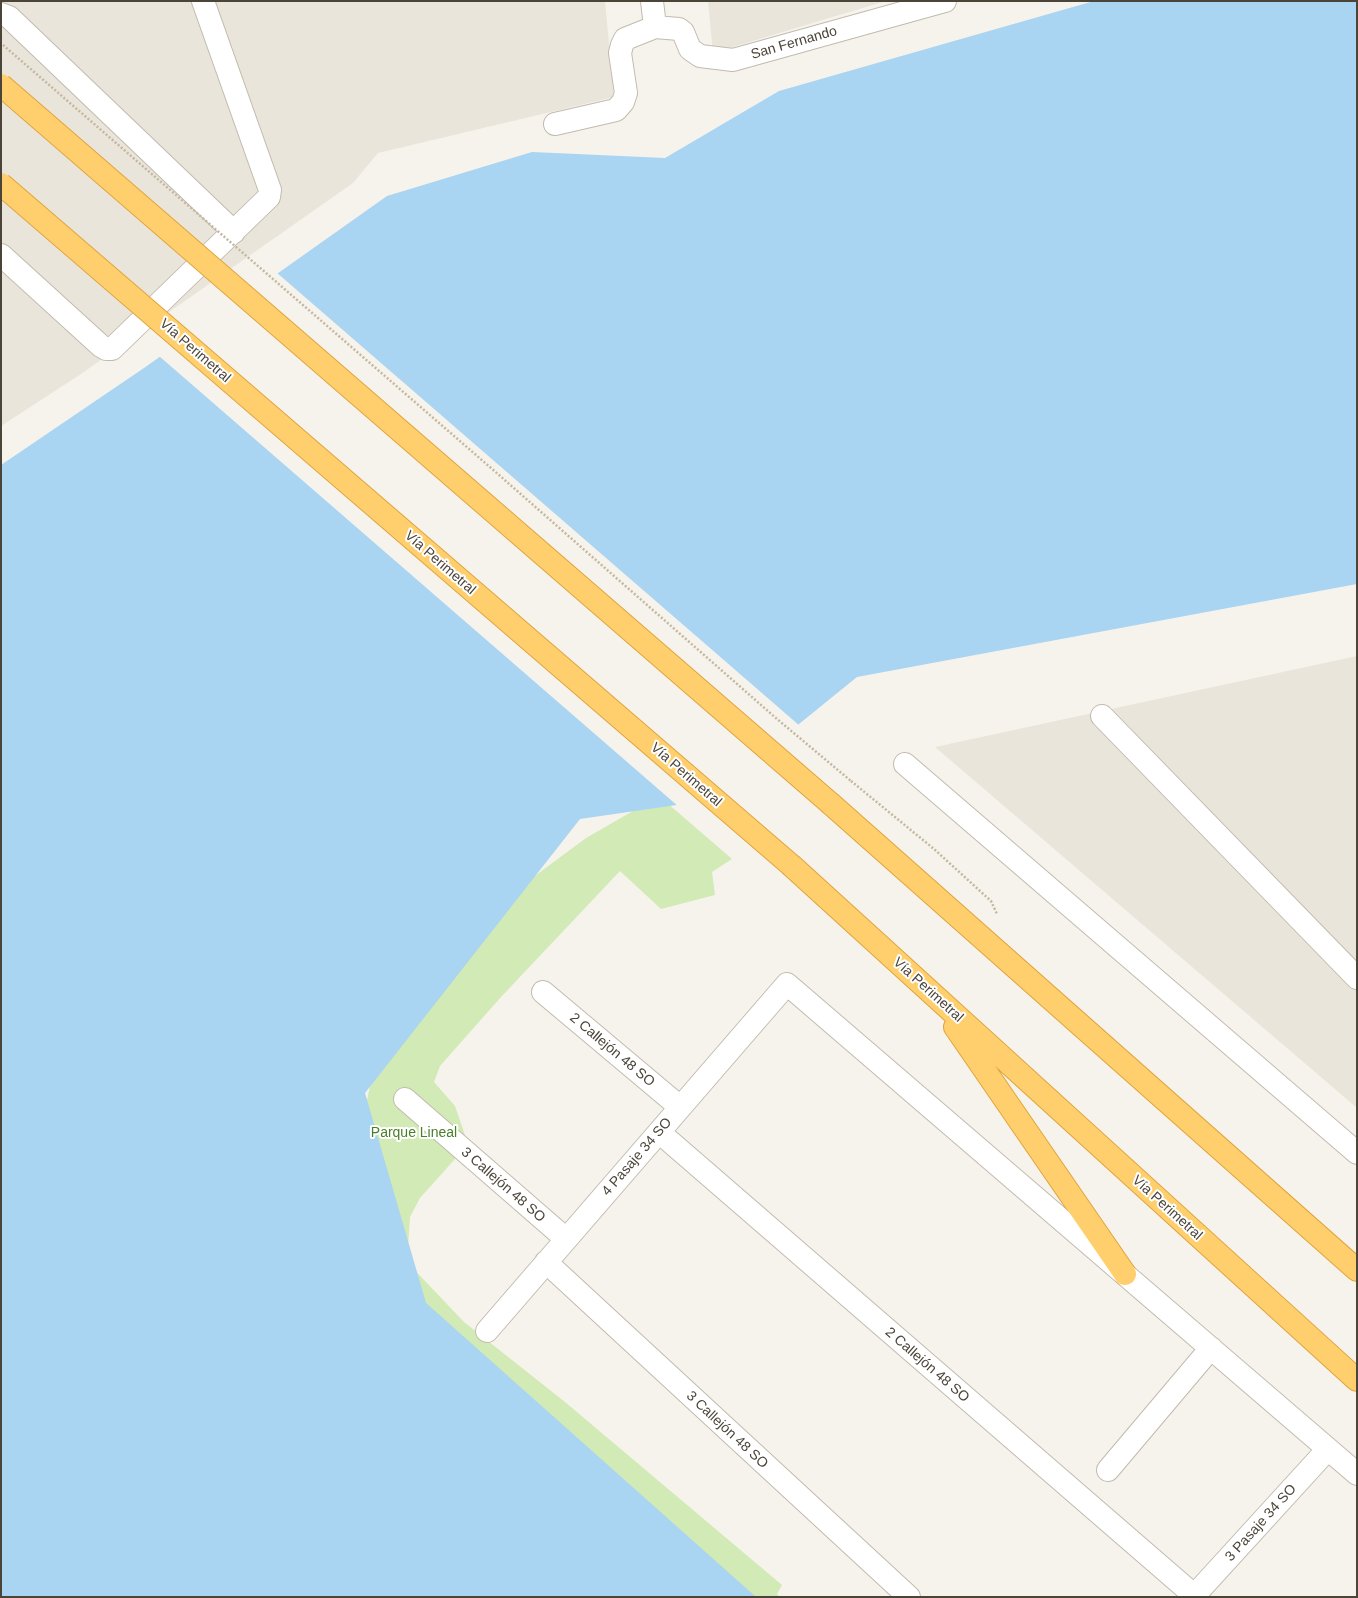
<!DOCTYPE html>
<html>
<head>
<meta charset="utf-8">
<style>
  body { margin:0 }
  #map { position:relative; width:1358px; height:1598px; overflow:hidden; background:#f6f3ec; font-family:Helvetica,sans-serif }
  canvas { display:block }
  .frame { position:absolute; inset:0; border:2px solid #4b4439; pointer-events:none }
</style>
</head>
<body>
<div id="map">
<canvas width="1358" height="1598"></canvas>
<div class="frame"></div>
</div>
<script>
const context = document.querySelector('canvas').getContext('2d');
context.lineJoin = 'round';
function paint(path, color) {
  context.fillStyle = color;
  context.fill(path, 'evenodd');
}
function shape(rows) {
  const path = new Path2D();
  for (const r of rows) {
    path.moveTo(r[0], r[1]);
    for (let i = 2; i < r.length; i += 2) path.lineTo(r[i], r[i + 1]);
  }
  return path;
}
function strokePath(path, color, width, dash) {
  context.strokeStyle = color;
  context.lineWidth = width;
  context.lineCap = dash ? 'butt' : 'round';
  context.setLineDash(dash || []);
  context.stroke(path);
}
function drawText(font, color, halo, rows, align = 'center') {
  context.font = font + ' Helvetica,sans-serif';
  context.lineWidth = 4;
  context.setLineDash([]);
  context.textBaseline = 'middle';
  context.strokeStyle = halo;
  context.fillStyle = color;
  for (const [text, x, y, turn = 0] of rows) {
    context.save();
    context.translate(x, y);
    context.rotate((+turn || 0) * Math.PI / 180);
    context.textAlign = isNaN(turn) ? turn : align;
    if (halo) context.strokeText(text, 0, 0);
    context.fillText(text, 0, 0);
    context.restore();
  }
}
paint(shape([
  [1,1,605,1,614,97,378,153,353,183,78,376,1,426],
  [708,1,886,1,713,53],
  [1357,656,1357,1108,935,747]
]), '#eae5da');
paint(shape([
  [659,796,732,859,712,872,715,895,661,909,620,871,501,997,440,1066,434,1082,455,1106,466,1138,455,1159,420,1198,410,1217,407,1262,464,1322,565,1402,782,1585,777,1594,780,1597,706,1597,435,1369,363,1120,373,1071,493,907,586,838]
]), '#d2eab5');
paint(shape([
  [1094,1,1357,1,1357,584,857,677,704,801,580,819,365,1093,426,1303,756,1597,1,1597,1,465,144,368,387,196,532,152,665,158,779,91]
]), '#a9d4f2');
paint(shape([
  [276,272,800,726,705,803,679,807,159,356]
]), '#f6f3ec');
const minor = shape([
  [652,1,655,27],
  [1,14,9,17,234,232],
  [655,27,679,29,683,32,690,49,700,56,733,60,945,1],
  [555,124,616,110,623,102,626,93,620,53,622,45,625,39,655,27],
  [1,255,101,346,106,349,112,349,269,197,270,190,203,1],
  [1102,716,1357,978],
  [905,764,1357,1153],
  [543,992,680,1107],
  [405,1099,566,1239],
  [659,1132,1196,1597],
  [546,1262,909,1597],
  [487,1331,787,984,1357,1474],
  [1108,1470,1211,1348],
  [1193,1597,1328,1449]
]);
const highway = shape([
  [831,804,1357,1270],
  [792,866,1357,1380],
  [955,1027,1125,1274]
]);
strokePath(minor, '#c2bbae', 24);
strokePath(highway, '#e0a43c', 24);
strokePath(shape([
  [851,781,934,849,991,901,997,914]
]), '#c4b79f', 2.5, [2, 2]);
strokePath(minor, '#fff', 22);
strokePath(highway, '#ffcf6e', 22);
const highwayBridge = shape([
  [1,85,831,804],
  [1,184,792,866]
]);
strokePath(highwayBridge, '#e0a43c', 24, []);
strokePath(shape([
  [3,45,491,468,777,719,851,781]
]), '#c4b79f', 2.5, [2, 2]);
strokePath(highwayBridge, '#ffcf6e', 22);
drawText('14px', '#4b4439', '#fff', [
  ["San Fernando",794,43,-16],
  ["Vía Perimetral",195,351,41],
  ["Vía Perimetral",440,563,41],
  ["Vía Perimetral",686,775,41],
  ["Vía Perimetral",928,990,42],
  ["2 Callejón 48 SO",612,1050,40],
  ["4 Pasaje 34 SO",637,1157,-49],
  ["3 Callejón 48 SO",503,1185,41],
  ["Vía Perimetral",1167,1208,42],
  ["2 Callejón 48 SO",927,1365,41],
  ["3 Callejón 48 SO",727,1430,43],
  ["3 Pasaje 34 SO",1261,1523,-48]
]);
drawText('14px', '#4a7f2a', '#fff', [
  ["Parque Lineal",414,1133]
]);
</script>
</body>
</html>
